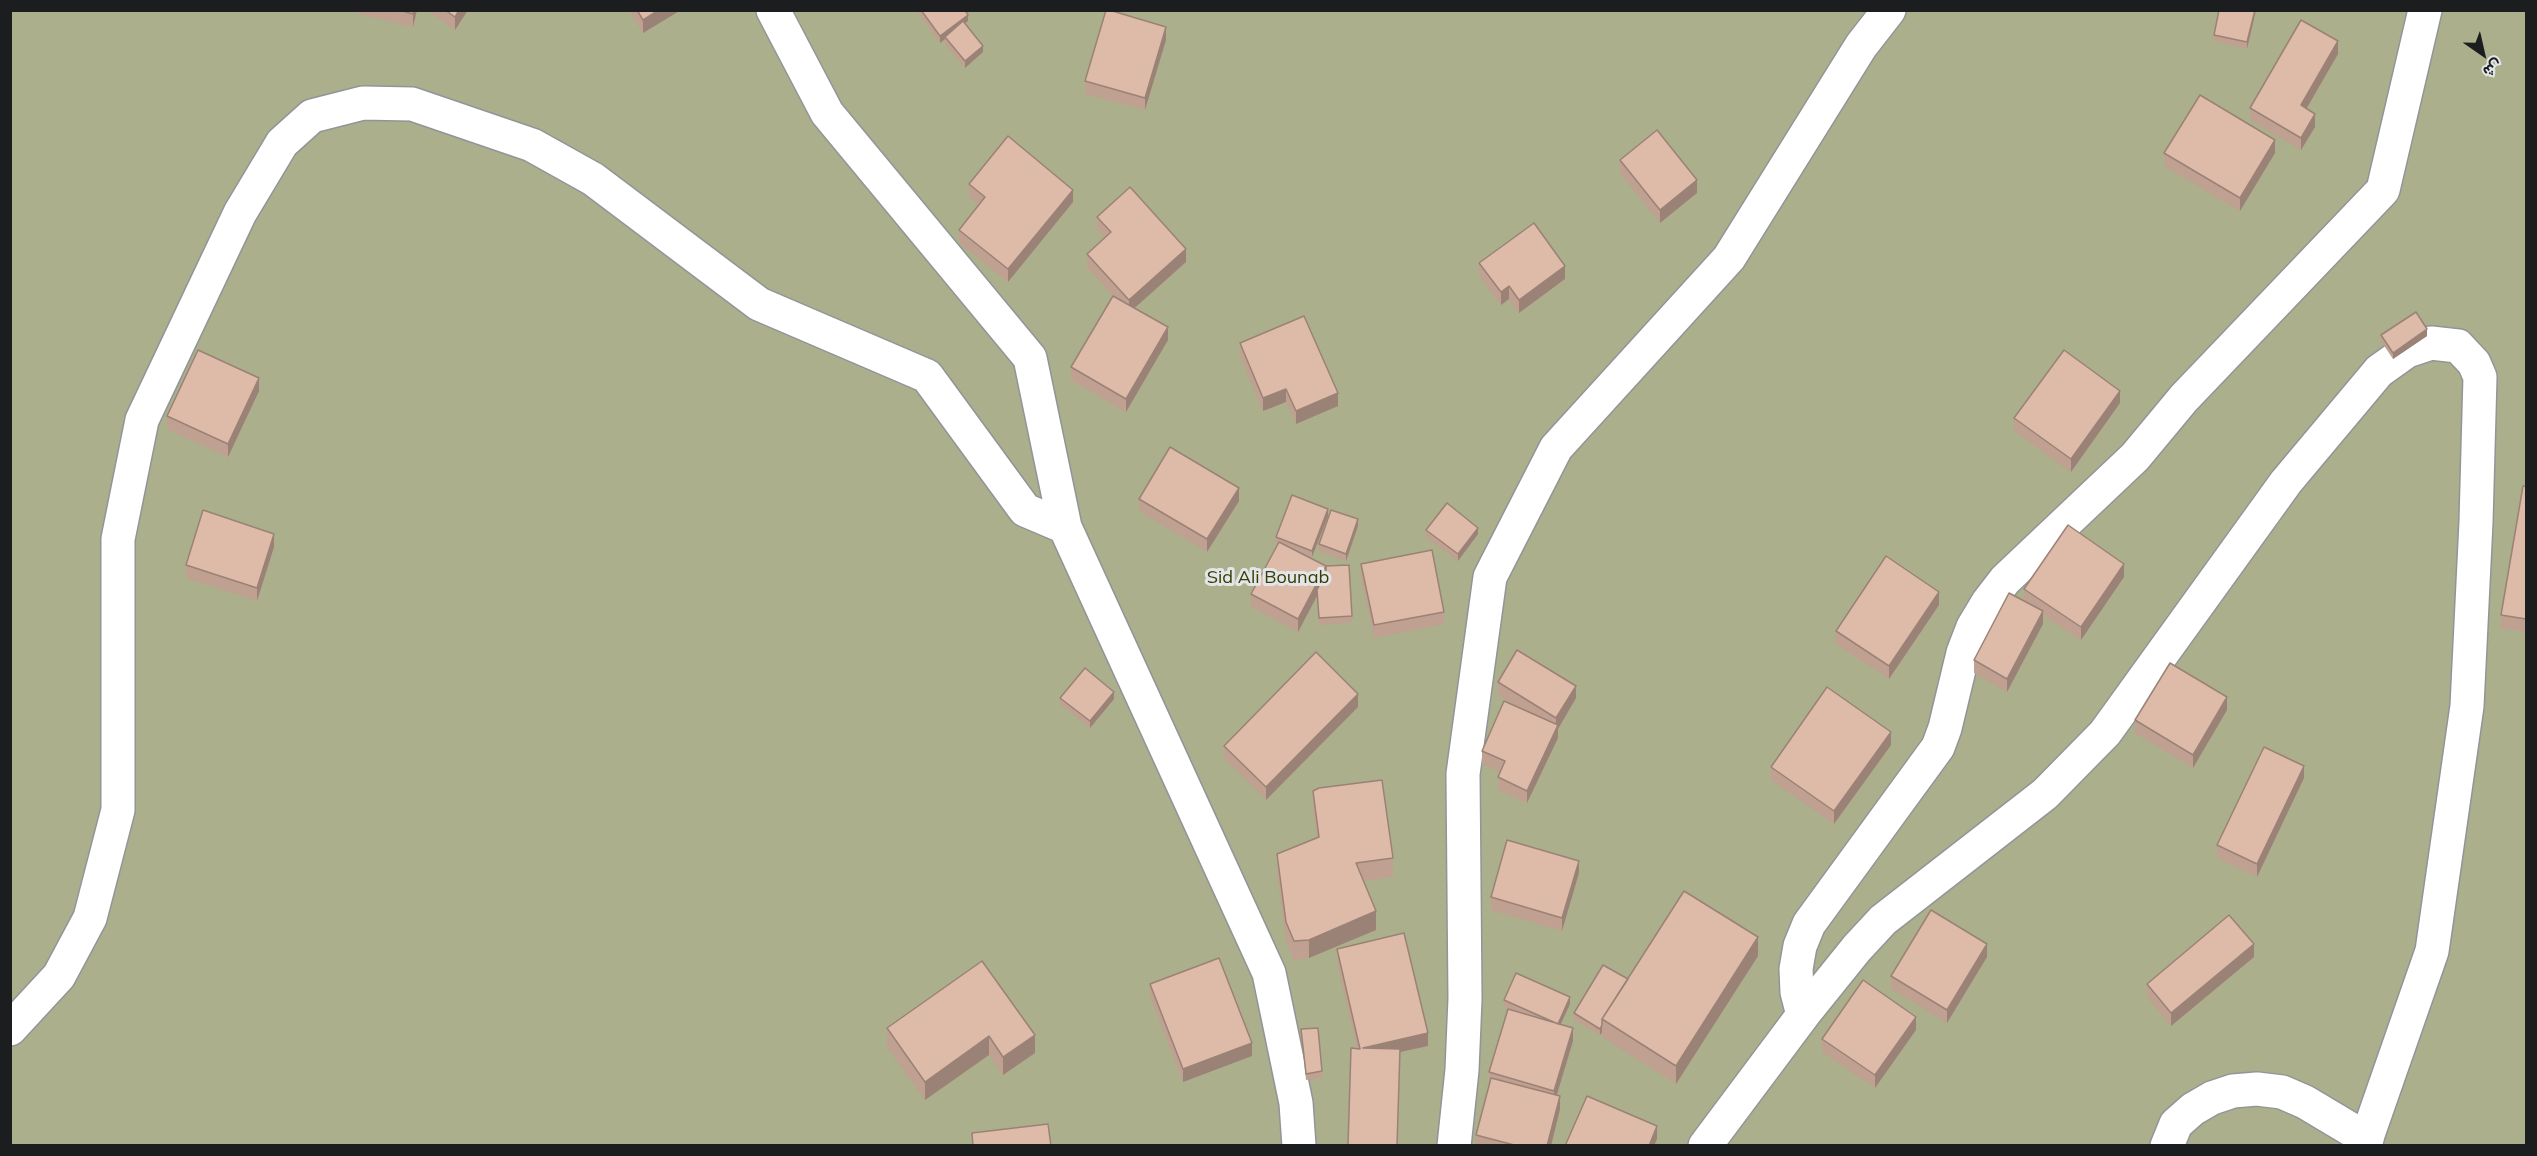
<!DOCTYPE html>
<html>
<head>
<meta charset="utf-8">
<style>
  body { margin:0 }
  #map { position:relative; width:2537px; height:1156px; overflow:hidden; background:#e3e6e9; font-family:Mulish,Vazirmatn,sans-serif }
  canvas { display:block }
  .frame { position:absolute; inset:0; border:12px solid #1c1d1e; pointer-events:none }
  .north { position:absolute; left:2453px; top:24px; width:60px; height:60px; -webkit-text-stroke:4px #e3e6e9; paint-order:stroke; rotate:146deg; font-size:16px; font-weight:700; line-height:24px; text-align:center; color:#1c1d1e }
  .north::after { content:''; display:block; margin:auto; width:21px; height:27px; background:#1c1d1e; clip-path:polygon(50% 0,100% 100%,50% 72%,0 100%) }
</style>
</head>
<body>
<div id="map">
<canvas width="2537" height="1156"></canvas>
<div class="frame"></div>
<div class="north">ش</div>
</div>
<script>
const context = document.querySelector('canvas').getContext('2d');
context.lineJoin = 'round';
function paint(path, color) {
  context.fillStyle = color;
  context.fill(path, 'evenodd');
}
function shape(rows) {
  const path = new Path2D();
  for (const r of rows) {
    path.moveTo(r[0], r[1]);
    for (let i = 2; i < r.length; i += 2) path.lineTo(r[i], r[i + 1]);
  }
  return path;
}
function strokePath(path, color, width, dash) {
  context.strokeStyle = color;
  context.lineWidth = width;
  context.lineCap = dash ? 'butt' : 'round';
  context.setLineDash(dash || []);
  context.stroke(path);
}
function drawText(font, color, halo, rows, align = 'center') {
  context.font = font + ' Mulish,sans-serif';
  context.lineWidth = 6;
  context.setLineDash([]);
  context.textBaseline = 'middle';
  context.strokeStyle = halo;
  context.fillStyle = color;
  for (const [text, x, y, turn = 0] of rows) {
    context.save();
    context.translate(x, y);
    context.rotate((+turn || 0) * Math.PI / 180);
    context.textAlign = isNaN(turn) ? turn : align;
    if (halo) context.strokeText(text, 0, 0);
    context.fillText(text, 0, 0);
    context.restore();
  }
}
paint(shape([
  [11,11,2526,11,2526,1145,11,1145]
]), '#abaf8c');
const street = shape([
  [773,10,827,113,1030,358,1065,527,1269,973,1296,1103,1299,1146],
  [1803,1015,1797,992,1796,969,1800,946,1809,924,1938,747,1945,728,1963,653,1973,627,1988,602,2005,580,2135,457,2184,398,2383,190,2425,10],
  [10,1029,59,976,90,918,118,810,118,539,142,420,240,213,282,143,312,116,363,103,412,104,532,145,593,179,759,304,927,376,1025,510,1065,527],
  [1454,1146,1462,1070,1465,999,1463,774,1490,577,1556,448,1729,258,1861,46,1889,10],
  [2167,1146,2176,1124,2193,1109,2212,1098,2233,1091,2257,1089,2282,1092,2305,1102,2367,1139]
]);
const secondary = shape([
  [1705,1146,1803,1015,1857,948,1883,920,2045,794,2105,733,2286,482,2379,371,2407,351,2431,343,2458,346,2474,363,2480,377,2476,522,2467,706,2432,951,2364,1146]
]);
strokePath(street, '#929598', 36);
strokePath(secondary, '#929598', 36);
strokePath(street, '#fff', 33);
strokePath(secondary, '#fff', 33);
paint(shape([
  [356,10,417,10,413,27,356,13],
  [426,10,468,10,455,30],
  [629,10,681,10,643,33],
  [916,10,965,10,968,21,965,23,983,52,965,68,945,44,945,39,940,43],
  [2256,10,2247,49,2214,41,2214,35],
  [1166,40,1145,110,1085,94,1085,81],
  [2338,54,2307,108,2315,127,2301,150,2250,120,2250,108],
  [2164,153,2275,153,2240,211,2164,166],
  [1620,160,1697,193,1660,223,1620,173],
  [969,184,1073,202,1008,282,959,243,959,230,979,205,969,197],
  [1097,217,1186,262,1134,308,1168,340,1126,412,1071,380,1071,367,1113,296,1087,267,1087,254,1105,238,1097,229],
  [1479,263,1565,279,1519,313,1509,299,1501,305,1479,276],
  [2381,335,2427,336,2393,359,2381,341],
  [1240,343,1338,406,1296,424,1286,402,1263,411,1240,356],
  [259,391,228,457,167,429,167,416],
  [2120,403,2071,472,2014,431,2014,418],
  [2526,486,2526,632,2501,628,2501,615],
  [1139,499,1239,501,1207,552,1139,511],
  [1328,516,1312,557,1301,553,1352,616,1352,622,1319,625,1317,596,1298,632,1251,607,1251,594,1278,544,1276,543,1276,537],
  [1358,526,1346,561,1319,551,1319,544],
  [1426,530,1478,534,1458,561,1426,537],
  [274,547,257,601,186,578,186,565],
  [1361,564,1444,612,1444,624,1374,638,1361,577],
  [2124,577,2081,640,2043,615,2043,624,2007,692,1974,673,1974,660,2024,601,2024,589],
  [1939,605,1889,679,1836,644,1836,631],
  [1498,682,1576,698,1558,729,1558,738,1527,803,1498,790,1498,777,1500,772,1482,764,1482,751,1521,709,1498,695],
  [1060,698,1114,699,1090,728,1060,704],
  [1358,707,1266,800,1224,758,1224,746],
  [2227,710,2193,768,2135,733,2135,720],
  [1891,745,1834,824,1771,780,1771,767],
  [2304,778,2257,877,2217,858,2217,845],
  [1313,791,1393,858,1393,877,1363,881,1376,930,1309,958,1294,960,1286,940,1277,872,1277,854,1317,838,1313,809],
  [1579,873,1562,931,1491,910,1491,897],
  [1337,949,1428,1046,1400,1052,1357,1048,1337,962],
  [1758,956,1676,1084,1602,1037,1602,1032,1600,1035,1574,1020,1574,1013,1628,979],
  [1987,957,1947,1023,1891,989,1891,976],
  [2254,957,2171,1026,2147,997,2147,984],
  [982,961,1035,1053,1003,1075,989,1055,925,1100,887,1047,887,1028],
  [1150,984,1252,1056,1183,1082,1150,996],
  [1504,1000,1570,1004,1560,1025,1573,1041,1557,1095,1560,1109,1551,1146,1476,1146,1476,1135,1489,1085,1489,1072,1515,1011,1504,1006],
  [1301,1029,1322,1071,1322,1078,1306,1080],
  [1916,1030,1875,1088,1822,1052,1822,1039]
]), '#bfa091');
paint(shape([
  [413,10,417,10,413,27],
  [459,10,468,10,455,30,455,17],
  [659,10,681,10,643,33,643,20],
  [2255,10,2256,10,2247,49,2247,42],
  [968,15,968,21,946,38,945,37,945,39,940,43,940,36],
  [1166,27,1166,40,1145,110,1145,98],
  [2338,41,2338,54,2301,118,2301,105],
  [983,46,983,52,965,68,965,61],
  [2315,114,2315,127,2301,150,2301,138],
  [2275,140,2275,153,2240,211,2240,198],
  [1697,180,1697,193,1660,223,1660,210],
  [1073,190,1073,202,1008,282,1008,269],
  [1186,249,1186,262,1129,313,1129,300],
  [1565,266,1565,279,1519,313,1519,300],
  [1509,286,1509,299,1501,305,1501,292],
  [1168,327,1168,340,1126,412,1126,399],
  [2427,329,2427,336,2393,359,2393,353],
  [259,378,259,391,228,457,228,444],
  [1286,389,1286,402,1263,411,1263,398],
  [2120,391,2120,403,2071,472,2071,459],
  [1338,393,1338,406,1296,424,1296,411],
  [1239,488,1239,501,1207,552,1207,539],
  [1328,509,1328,516,1312,557,1312,551],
  [1358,519,1358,526,1346,561,1346,554],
  [1478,528,1478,534,1458,561,1458,554],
  [274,534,274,547,257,601,257,588],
  [2124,564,2124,577,2081,640,2081,627],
  [1326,566,1326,579,1298,632,1298,619],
  [1939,592,1939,605,1889,679,1889,666],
  [2043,611,2043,624,2007,692,2007,679],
  [1576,686,1576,698,1558,729,1558,738,1527,803,1527,791,1556,728,1556,718],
  [1114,692,1114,699,1090,728,1090,721],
  [1358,694,1358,707,1266,800,1266,787],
  [2227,697,2227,710,2193,768,2193,755],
  [1891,732,1891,745,1834,824,1834,811],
  [2304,766,2304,778,2257,877,2257,864],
  [1579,861,1579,873,1562,931,1562,918],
  [1376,911,1376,930,1309,958,1309,940],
  [1758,937,1758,956,1676,1084,1676,1066],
  [1987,944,1987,957,1947,1023,1947,1010],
  [2254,944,2254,957,2171,1026,2171,1013],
  [1570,997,1570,1004,1558,1030,1558,1024],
  [1916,1017,1916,1030,1875,1088,1875,1075],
  [1602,1025,1602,1032,1600,1035,1600,1029],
  [1573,1028,1573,1041,1554,1104,1554,1091],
  [1428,1033,1428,1046,1400,1052,1363,1048],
  [1035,1035,1035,1053,1003,1075,1003,1057],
  [989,1036,989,1055,925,1100,925,1082],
  [1252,1043,1252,1056,1183,1082,1183,1069],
  [1560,1096,1560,1109,1551,1146,1547,1146],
  [1657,1126,1657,1139,1654,1146,1649,1146]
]), '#9b8276');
const building = shape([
  [399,10,413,10,413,14,399,10],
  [445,10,459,10,455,17,445,10],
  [637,10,659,10,643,20,637,10],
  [921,10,965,10,968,15,940,36,921,10],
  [1106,10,1109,10,1166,27,1145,98,1085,81,1106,10],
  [2219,10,2255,10,2247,42,2214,35,2219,10],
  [2301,20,2338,41,2301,105,2315,114,2301,138,2250,108,2301,20],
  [963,21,983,46,965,61,945,37,963,21],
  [2200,95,2275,140,2240,198,2164,153,2200,95],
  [1657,130,1697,180,1660,210,1620,160,1657,130],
  [1008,136,1073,190,1008,269,959,230,985,197,969,184,1008,136],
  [1130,187,1186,249,1129,300,1087,254,1111,232,1097,217,1130,187],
  [1534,223,1565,266,1519,300,1509,286,1501,292,1479,263,1534,223],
  [1113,296,1168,327,1126,399,1071,367,1113,296],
  [2416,312,2427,329,2393,353,2381,335,2416,312],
  [1304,316,1338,393,1296,411,1286,389,1263,398,1240,343,1304,316],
  [198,350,259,378,228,444,167,416,198,350],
  [2064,350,2120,391,2071,459,2014,418,2064,350],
  [1170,447,1239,488,1207,539,1139,499,1170,447],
  [2523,486,2526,486,2526,619,2501,615,2523,486],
  [1292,495,1328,509,1312,551,1276,537,1292,495],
  [1447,503,1478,528,1458,554,1426,530,1447,503],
  [203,510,274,534,257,588,186,565,203,510],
  [1331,510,1358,519,1346,554,1319,544,1331,510],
  [2068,525,2124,564,2081,627,2024,589,2068,525],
  [1279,542,1326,566,1298,619,1251,594,1279,542],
  [1432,550,1444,612,1374,625,1361,564,1432,550],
  [1886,556,1939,592,1889,666,1836,631,1886,556],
  [1349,565,1352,616,1319,618,1317,590,1326,572,1326,566,1349,565],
  [2009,593,2043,611,2007,679,1974,660,2009,593],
  [1517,650,1576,686,1556,718,1498,682,1517,650],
  [1316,652,1358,694,1266,787,1224,746,1316,652],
  [2170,663,2227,697,2193,755,2135,720,2170,663],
  [1085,668,1114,692,1090,721,1060,698,1085,668],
  [1827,687,1891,732,1834,811,1771,767,1827,687],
  [1504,701,1558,725,1527,791,1498,777,1505,761,1482,751,1504,701],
  [2264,747,2304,766,2257,864,2217,845,2264,747],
  [1382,780,1393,858,1356,863,1376,911,1309,940,1294,941,1286,922,1277,854,1319,837,1313,791,1319,788,1382,780],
  [1507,840,1579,861,1562,918,1491,897,1507,840],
  [1684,891,1758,937,1676,1066,1602,1019,1684,891],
  [1931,910,1987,944,1947,1010,1891,976,1931,910],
  [2229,915,2254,944,2171,1013,2147,984,2229,915],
  [1404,933,1428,1033,1363,1048,1400,1049,1397,1146,1348,1146,1351,1048,1360,1049,1337,949,1404,933],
  [1219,958,1252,1043,1183,1069,1150,984,1219,958],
  [982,961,1035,1035,1003,1057,989,1036,925,1082,887,1028,982,961],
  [1603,965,1628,979,1602,1019,1602,1025,1600,1029,1574,1013,1603,965],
  [1516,973,1570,997,1558,1024,1504,1000,1516,973],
  [1863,980,1916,1017,1875,1075,1822,1039,1863,980],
  [1508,1009,1573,1028,1554,1091,1489,1072,1508,1009],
  [1318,1028,1322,1071,1306,1074,1301,1029,1318,1028],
  [1491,1078,1560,1096,1547,1146,1518,1146,1476,1135,1491,1078],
  [1587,1096,1657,1126,1649,1146,1565,1146,1587,1096],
  [1048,1124,1051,1146,973,1146,972,1133,1048,1124]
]);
paint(building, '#debaa9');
strokePath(building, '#9b8276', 1.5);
drawText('18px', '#393c00', '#e3e6e9', [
  ["Sid Ali Bounab",1268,578]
]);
</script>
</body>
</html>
